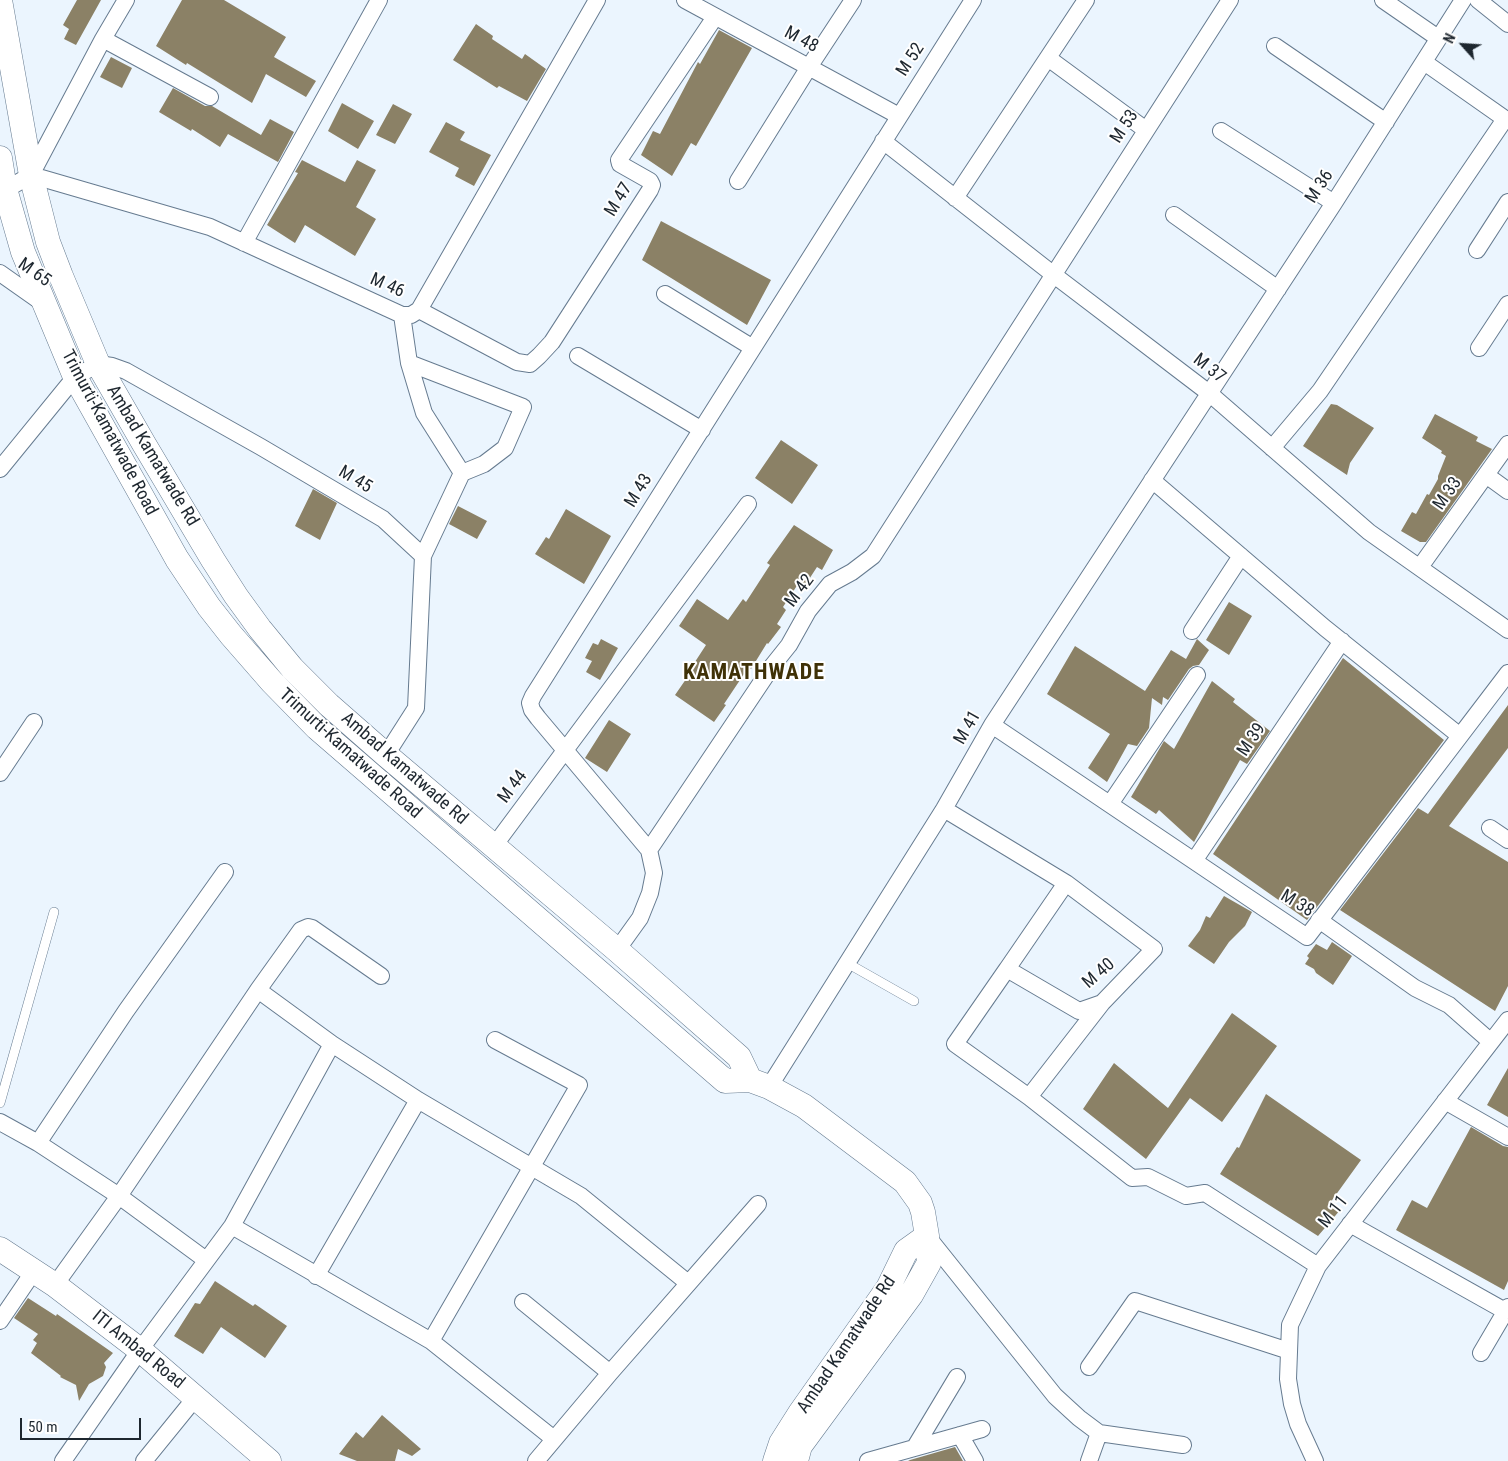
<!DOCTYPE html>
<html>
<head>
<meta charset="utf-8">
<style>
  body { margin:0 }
  #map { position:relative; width:1508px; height:1461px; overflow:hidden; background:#ebf5fe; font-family:"Roboto Condensed",sans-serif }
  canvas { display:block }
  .north { position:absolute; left:1438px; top:20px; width:50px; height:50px; -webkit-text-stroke:4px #fff; paint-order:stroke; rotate:296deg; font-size:14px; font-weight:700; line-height:20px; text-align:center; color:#1e272f }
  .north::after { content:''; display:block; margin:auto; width:18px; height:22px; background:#1e272f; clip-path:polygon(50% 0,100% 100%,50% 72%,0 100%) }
  .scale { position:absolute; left:20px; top:1418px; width:121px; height:22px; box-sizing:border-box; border:2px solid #1e272f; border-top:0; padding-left:6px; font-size:15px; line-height:18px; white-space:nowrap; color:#1e272f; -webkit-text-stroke:4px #fff; paint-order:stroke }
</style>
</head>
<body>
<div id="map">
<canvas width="1508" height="1461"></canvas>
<div class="north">N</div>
<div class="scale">50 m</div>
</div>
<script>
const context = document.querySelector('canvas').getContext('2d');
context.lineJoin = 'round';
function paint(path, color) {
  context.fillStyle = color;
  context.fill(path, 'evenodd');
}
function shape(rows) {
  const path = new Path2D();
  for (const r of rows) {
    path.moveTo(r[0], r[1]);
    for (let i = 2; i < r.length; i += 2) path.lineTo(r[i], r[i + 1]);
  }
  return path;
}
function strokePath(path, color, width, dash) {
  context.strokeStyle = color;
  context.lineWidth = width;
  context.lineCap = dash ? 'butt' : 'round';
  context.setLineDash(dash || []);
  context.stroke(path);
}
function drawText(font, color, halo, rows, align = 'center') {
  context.font = font + ' "Roboto Condensed",sans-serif';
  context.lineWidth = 4;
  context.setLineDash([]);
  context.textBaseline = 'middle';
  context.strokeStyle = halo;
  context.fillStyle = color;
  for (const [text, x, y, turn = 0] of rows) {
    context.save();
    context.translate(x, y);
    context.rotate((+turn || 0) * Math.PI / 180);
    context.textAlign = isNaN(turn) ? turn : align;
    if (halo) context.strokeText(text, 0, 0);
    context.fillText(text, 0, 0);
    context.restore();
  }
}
paint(shape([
  [77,0,101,0,76,45,64,39,69,29,63,25],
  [182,0,224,0,286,37,274,57,316,81,306,97,266,74,252,103,187,63,186,65,156,46],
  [476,24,493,36,492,39,522,59,525,54,546,69,527,101,499,86,497,88,453,60],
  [719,30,752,48,696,146,691,143,672,176,641,155,653,131,660,134,698,62,700,64],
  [111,57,132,68,122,88,100,77],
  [173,88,205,106,212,106,261,135,270,119,294,132,278,162,228,134,220,147,192,129,191,131,159,112],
  [342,103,374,121,358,149,328,131],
  [393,104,412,114,395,144,376,135],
  [446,122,465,132,460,140,491,155,474,186,455,176,459,168,429,152],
  [302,160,345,182,357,160,376,170,356,207,376,219,355,256,305,225,295,243,267,225,298,173,295,172],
  [661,221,771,280,747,325,642,260],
  [1331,404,1337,405,1374,428,1350,463,1347,475,1303,446],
  [1435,414,1478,437,1476,441,1492,449,1426,542,1420,542,1401,531,1412,512,1416,514,1427,494,1429,495,1438,479,1438,476,1446,456,1441,453,1442,451,1422,438],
  [781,440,818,465,792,504,755,478],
  [313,489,337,503,320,540,295,526],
  [458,506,487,521,477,539,449,524],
  [566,509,611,536,584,584,535,554,546,537,549,539],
  [794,525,833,550,822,570,817,567,804,587,798,584,783,607,786,610,777,624,781,627,768,644,767,643,751,669,748,668,724,704,726,705,714,722,675,695,693,669,691,668,706,645,679,626,697,599,728,620,743,599,746,602,770,565,767,563],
  [1229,602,1252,616,1229,655,1206,640],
  [601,639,618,648,600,680,586,672,592,661,585,658,593,643,598,645],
  [1197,639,1209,650,1199,665,1193,666,1189,669,1168,700,1163,697,1162,705,1152,698,1149,728,1137,746,1128,744,1107,782,1088,768,1110,734,1047,694,1075,646,1145,691,1171,650,1186,659],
  [1343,658,1444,740,1307,920,1213,854],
  [1212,681,1235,699,1233,702,1270,731,1247,764,1240,760,1194,842,1159,810,1156,814,1131,797,1164,741,1174,749],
  [1508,705,1508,748,1449,826,1508,862,1508,986,1495,1011,1340,910,1418,808,1428,814],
  [609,720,631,734,607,772,585,758],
  [1224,896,1252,912,1245,926,1229,942,1214,964,1188,946,1200,930,1206,916,1210,918],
  [1332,942,1352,956,1333,985,1316,973,1314,969,1305,964,1309,958,1307,956,1316,944,1327,950],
  [1232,1013,1277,1046,1222,1122,1190,1098,1146,1159,1083,1109,1114,1063,1168,1108],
  [1508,1068,1508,1117,1487,1105],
  [1266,1094,1361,1160,1330,1203,1341,1209,1318,1236,1220,1174,1237,1147,1239,1148],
  [1471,1127,1503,1146,1508,1147,1508,1281,1504,1290,1396,1230,1412,1200,1427,1208],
  [215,1281,253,1306,255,1304,287,1326,265,1358,221,1327,203,1354,174,1336,195,1303,200,1304],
  [28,1298,56,1316,57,1314,113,1353,104,1363,106,1367,103,1376,89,1384,79,1401,76,1385,60,1377,61,1376,31,1353,37,1343,33,1340,38,1334,14,1318],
  [382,1415,421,1449,412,1456,398,1449,395,1461,357,1461,339,1454,356,1432,363,1438],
  [955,1447,963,1461,908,1461,910,1460]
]), '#8b8166');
const lane = shape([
  [847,963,914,1001],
  [0,1103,54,912]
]);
const street = shape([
  [685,0,899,116],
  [1383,0,1438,38],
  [1478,0,1508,24],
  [103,39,210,97],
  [1275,46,1386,122],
  [1048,58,1146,130],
  [1424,62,1508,121],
  [1221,131,1334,203],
  [883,141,1054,275,1209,393,1369,532,1508,630],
  [31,175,210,227,402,315,411,315,419,310,597,0],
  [738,181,809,67,853,0],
  [0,193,31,175,103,39,126,0],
  [955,198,1086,0],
  [1174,215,1278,289],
  [244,243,379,0],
  [1477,250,1508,202],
  [0,273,44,304],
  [665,294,753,348],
  [419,310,517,362,530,364,539,356,552,342,650,190,652,185,650,181,620,164,619,160,715,17],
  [402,315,409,363],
  [1479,348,1508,304],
  [578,356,702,430],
  [1272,448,1320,391,1505,119],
  [0,469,75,377,98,364,112,366,126,371,261,447,383,519,423,556,416,708,386,755],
  [1486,475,1508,491],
  [1152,480,1325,628,1460,736],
  [423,556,462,473,484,464,505,448,523,407,409,363,424,413,462,473],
  [1420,567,1508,444],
  [1192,631,1241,556],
  [992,725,1307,937,1508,673],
  [0,773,34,722],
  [1110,804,1197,675],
  [944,809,1066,883,1154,949,1102,1003,1079,1011,1007,969,1066,883],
  [1490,828,1508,840],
  [494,846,748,504],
  [649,850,538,718,532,710,530,703,533,696,973,0],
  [1194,861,1342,641],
  [1319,920,1415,988,1449,1005,1491,1042],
  [617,950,640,918,650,893,654,873,649,850,773,665,789,645,808,611,830,584,852,572,873,556,1230,0],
  [1007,969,955,1044,1029,1097,1132,1178,1148,1177,1186,1196,1205,1193,1318,1266],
  [258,990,332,1044],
  [769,1087,944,809,992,725,1334,203,1463,0],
  [1029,1097,1102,1003],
  [1445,1101,1508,1137],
  [0,1122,38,1143,119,1196,206,1260],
  [38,1143,126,1011,225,872],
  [1350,1224,1505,1311],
  [232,1226,431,1341,554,1439],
  [927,1236,1055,1396,1079,1418,1099,1433],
  [316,1276,418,1100],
  [55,1285,119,1196,258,990,301,930,308,927,312,928,381,976],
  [523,1302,610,1373],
  [0,1321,34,1271],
  [431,1341,579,1085,495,1040],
  [1481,1353,1508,1307],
  [1089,1367,1135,1301,1289,1351],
  [960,1435,975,1461],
  [915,1447,957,1377],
  [63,1461,140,1350,232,1226,332,1044,418,1100,581,1196,688,1283],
  [144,1461,196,1397],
  [536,1461,610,1373,758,1204],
  [868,1461,982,1429],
  [1089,1461,1099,1433,1183,1445],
  [1315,1461,1298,1424,1292,1404,1288,1379,1290,1325,1318,1266,1508,1020]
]);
const secondary = shape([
  [0,0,31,175,48,242,61,276,98,364,144,444,213,560,236,596,260,629,292,668,329,705,386,755,617,950,739,1057,750,1080,769,1087,804,1106,905,1182,920,1203,923,1212,927,1236,929,1263,911,1295,800,1446,796,1461],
  [0,158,5,189,23,252,75,377,177,559,209,607,231,635,272,682,317,728,725,1081,750,1080],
  [0,1249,55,1285,140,1350,269,1461],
  [775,1461,781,1443,800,1413,888,1288,906,1251,927,1236]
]);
strokePath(lane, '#667b90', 10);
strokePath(street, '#667b90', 18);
strokePath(secondary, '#667b90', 25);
strokePath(lane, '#fff', 9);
strokePath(street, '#fff', 16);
strokePath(secondary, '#fff', 24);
drawText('18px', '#1e272f', '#fff', [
  ["M 48",801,40,28],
  ["M 52",911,60,-57],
  ["M 53",1125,127,-57],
  ["M 36",1320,187,-57],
  ["M 47",619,200,-58],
  ["M 65",34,273,35],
  ["M 46",387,286,24],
  ["M 37",1209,369,38],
  ["Trimurti-Kamatwade Road",109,433,62],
  ["Ambad Kamatwade Rd",152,456,59],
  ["M 45",355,480,31],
  ["M 43",639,491,-58],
  ["M 33",1448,494,-55],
  ["M 42",800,591,-53],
  ["M 41",968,728,-60],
  ["M 39",1252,740,-56],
  ["Trimurti-Kamatwade Road",350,754,42],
  ["Ambad Kamatwade Rd",404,769,41],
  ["M 44",513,787,-53],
  ["M 38",1297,904,31],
  ["M 40",1099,974,-41],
  ["M 11",1334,1212,-52],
  ["Ambad Kamatwade Rd",847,1345,-56],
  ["ITI Ambad Road",138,1350,39]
]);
context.letterSpacing = '1px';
drawText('bold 22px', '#3f3107', '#fff', [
  ["KAMATHWADE",754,673]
]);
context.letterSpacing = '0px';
</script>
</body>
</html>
